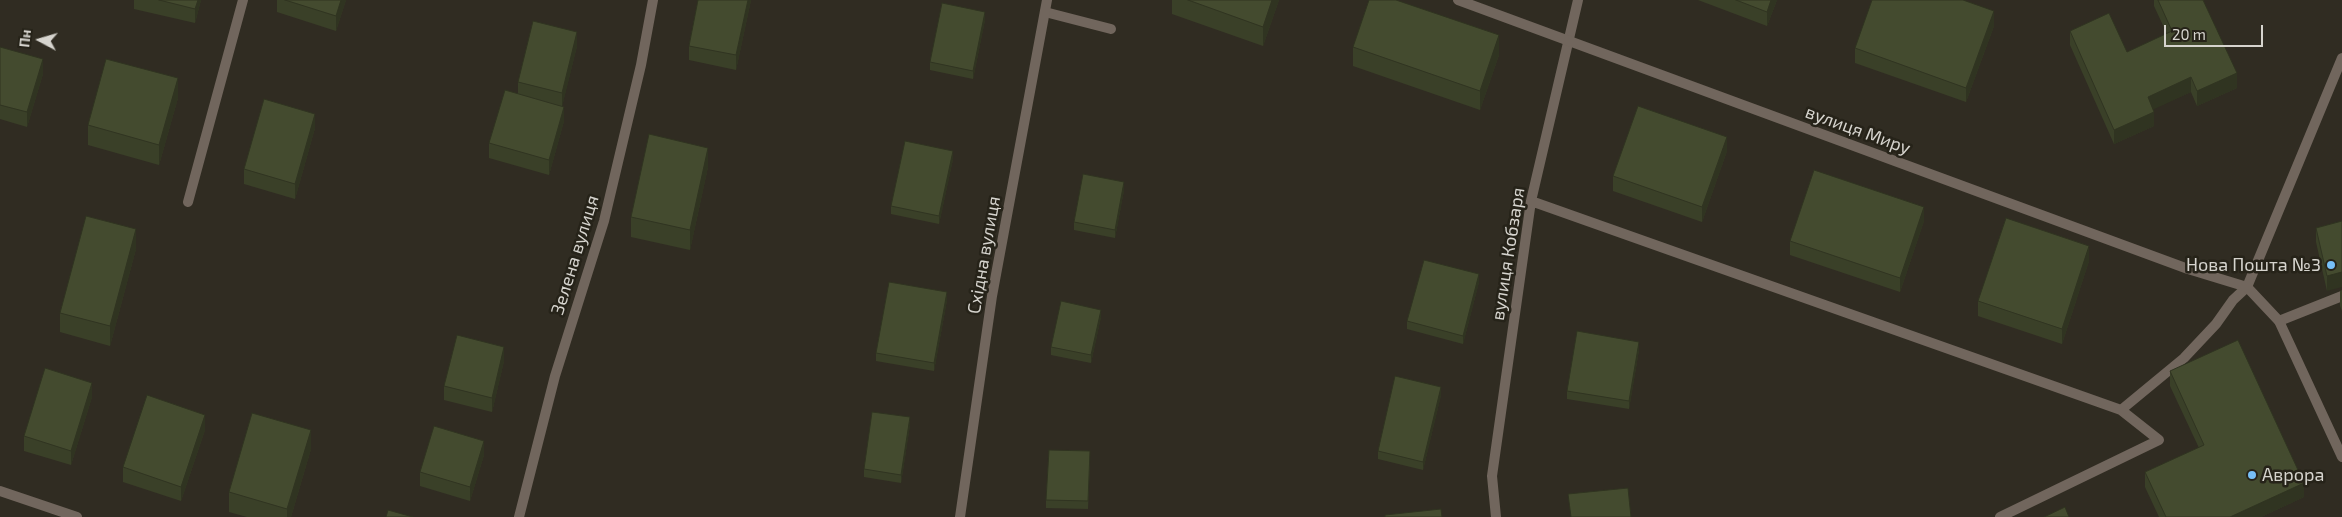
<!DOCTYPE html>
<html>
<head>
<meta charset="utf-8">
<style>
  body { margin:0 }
  #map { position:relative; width:2342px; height:517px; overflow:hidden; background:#302c22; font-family:"Exo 2",sans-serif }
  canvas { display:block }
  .north { position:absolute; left:15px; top:15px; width:50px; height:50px; -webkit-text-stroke:4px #262319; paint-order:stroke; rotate:276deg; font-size:14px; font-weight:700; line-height:20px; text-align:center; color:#d6d4ce }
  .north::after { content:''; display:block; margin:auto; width:18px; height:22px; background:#d6d4ce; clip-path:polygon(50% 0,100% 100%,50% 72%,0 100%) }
  .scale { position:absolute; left:2164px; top:25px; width:99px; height:22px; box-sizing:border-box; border:2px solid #d6d4ce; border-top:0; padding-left:6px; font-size:15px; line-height:18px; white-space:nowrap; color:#d6d4ce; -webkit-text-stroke:4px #262319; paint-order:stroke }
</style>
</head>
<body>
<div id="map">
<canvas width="2342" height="517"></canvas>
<div class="north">Пн</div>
<div class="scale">20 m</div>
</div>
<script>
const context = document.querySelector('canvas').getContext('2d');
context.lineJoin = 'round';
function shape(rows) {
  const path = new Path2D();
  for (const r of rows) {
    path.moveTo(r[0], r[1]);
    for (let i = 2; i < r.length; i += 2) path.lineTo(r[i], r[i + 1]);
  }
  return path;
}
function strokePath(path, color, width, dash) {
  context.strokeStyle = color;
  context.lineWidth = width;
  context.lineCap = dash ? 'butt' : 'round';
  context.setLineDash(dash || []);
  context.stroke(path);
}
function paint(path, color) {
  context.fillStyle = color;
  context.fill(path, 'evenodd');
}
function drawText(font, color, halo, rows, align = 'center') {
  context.font = font + ' "Exo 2",sans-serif';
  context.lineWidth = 5;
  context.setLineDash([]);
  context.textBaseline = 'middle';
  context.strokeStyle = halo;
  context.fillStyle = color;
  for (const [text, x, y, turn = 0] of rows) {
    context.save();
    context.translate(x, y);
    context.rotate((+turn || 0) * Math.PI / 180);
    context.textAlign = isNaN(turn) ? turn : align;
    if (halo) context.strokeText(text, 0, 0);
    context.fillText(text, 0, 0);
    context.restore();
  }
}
strokePath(shape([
  [1045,12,1111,29]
]), '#71665d', 10);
strokePath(shape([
  [1531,201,2121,410,2159,440,2000,517],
  [188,202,243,0],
  [2279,321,2342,296],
  [2121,410,2184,358,2216,324,2233,300,2247,287],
  [0,491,77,517],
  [519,517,555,376,604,221,641,65,653,0],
  [1496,517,1492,476,1531,201,1578,0]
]), '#71665d', 10);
strokePath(shape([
  [1458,0,2188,269,2247,287,2279,321,2342,457],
  [2247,287,2342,58],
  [960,517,992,296,1047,0]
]), '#71665d', 10);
paint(shape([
  [134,0,201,0,195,23,134,9],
  [277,0,346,0,336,31,277,12],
  [698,0,751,0,736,70,689,60,689,46],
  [1172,0,1279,0,1263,46,1172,14],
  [1698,0,1777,0,1767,26],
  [2154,0,2203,0,2237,88,2197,106,2191,92,2153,109,2154,126,2114,144,2070,45,2070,31,2127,52,2167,34,2154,6],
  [985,20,973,79,930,70,930,62],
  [1994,26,1966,102,1855,63,1855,48],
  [577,46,562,106,564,121,549,175,489,158,489,143,518,93,518,82],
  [0,47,43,74,27,127,0,119],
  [1353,47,1499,55,1480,110,1353,66],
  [178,98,159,165,88,145,88,125],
  [315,128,295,199,244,184,244,169],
  [1727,151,1702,222,1613,191,1613,176],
  [953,159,939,224,891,214,891,206],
  [708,167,690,250,631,237,631,217],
  [1124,190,1115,238,1074,230,1074,222],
  [1924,221,1900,292,1790,255,1790,241],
  [2342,221,2327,291,2316,242,2316,228],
  [136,249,110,346,60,332,60,313],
  [2089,261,2062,344,1978,316,1978,301],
  [1479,282,1463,344,1407,329,1407,321],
  [2342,290,2342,311,2340,306,2340,291],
  [947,300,934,371,876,361,876,353],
  [1101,317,1091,363,1051,355,1051,347],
  [1639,350,1629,409,1567,399,1567,391],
  [504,361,492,412,444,400,444,386],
  [2170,371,2304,497,2261,517,2159,517,2145,487,2145,472,2199,448,2170,386],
  [1441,395,1423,470,1378,459,1378,451],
  [92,397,71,465,24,451,24,436],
  [910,425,901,483,864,477,864,469],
  [205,430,181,501,123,482,123,467],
  [311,449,291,517,247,517,229,512,229,492],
  [484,455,470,501,420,486,420,472],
  [1090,459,1088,509,1046,508,1046,500]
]), '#3a4028');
paint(shape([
  [198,0,201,0,195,23,195,9],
  [341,0,346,0,336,31,336,16],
  [748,0,751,0,736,70,736,55],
  [1272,0,1279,0,1263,46,1263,27],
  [1771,0,1777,0,1767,26,1767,12],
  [1994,11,1994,26,1966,102,1966,88],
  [985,12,985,20,973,79,973,71],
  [577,32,577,46,562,107,562,93],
  [1499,35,1499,55,1480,110,1480,91],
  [43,59,43,74,27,127,27,112],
  [2237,73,2237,88,2197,106,2197,91],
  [2191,77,2191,92,2148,112,2148,97],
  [178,78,178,98,159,165,159,145],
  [564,107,564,121,549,175,549,160],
  [2154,112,2154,126,2114,144,2114,130],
  [315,114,315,128,295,199,295,184],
  [1727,137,1727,151,1702,222,1702,207],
  [708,148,708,167,690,250,690,230],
  [953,151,953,159,939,224,939,216],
  [1124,182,1124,190,1115,238,1115,230],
  [1924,207,1924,221,1900,292,1900,278],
  [136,229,136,249,110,346,110,326],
  [2089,246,2089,261,2062,344,2062,329],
  [2342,272,2342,287,2327,291,2327,276],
  [1479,274,1479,282,1463,344,1463,336],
  [947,292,947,300,934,371,934,363],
  [1101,310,1101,317,1091,363,1091,355],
  [1639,342,1639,350,1629,409,1629,401],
  [504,347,504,361,492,412,492,398],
  [92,383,92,397,71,465,71,451],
  [1441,387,1441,395,1423,470,1423,462],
  [205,415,205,430,181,501,181,487],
  [910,417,910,425,901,483,901,475],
  [311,430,311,449,291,517,287,517,287,509],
  [484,441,484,455,470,501,470,487],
  [2304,483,2304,497,2261,517,2230,517]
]), '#303421');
const building = shape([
  [159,0,198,0,195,9,159,0],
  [285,0,341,0,336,16,285,0],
  [698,0,748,0,736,55,689,46,698,0],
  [1188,0,1272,0,1263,27,1188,0],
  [1369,0,1396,0,1499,35,1480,91,1353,47,1369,0],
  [1736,0,1771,0,1767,12,1736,0],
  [1872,0,1963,0,1994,11,1966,88,1855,48,1872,0],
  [2158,0,2203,0,2237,73,2197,91,2191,77,2148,97,2154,112,2114,130,2070,31,2109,13,2127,52,2172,31,2158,0],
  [942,3,985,12,973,71,930,62,942,3],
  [533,21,577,32,562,93,518,82,533,21],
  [0,47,43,59,27,112,0,105,0,47],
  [106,59,178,78,159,145,88,125,106,59],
  [505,90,564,107,549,160,489,143,505,90],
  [264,99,315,114,295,184,244,169,264,99],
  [1638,106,1727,137,1702,207,1613,176,1638,106],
  [649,134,708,148,690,230,631,217,649,134],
  [905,141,953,151,939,216,891,206,905,141],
  [1814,170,1924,207,1900,278,1790,241,1814,170],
  [1083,174,1124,182,1115,230,1074,222,1083,174],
  [86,216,136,229,110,326,60,313,86,216],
  [2006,218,2089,246,2062,329,1978,301,2006,218],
  [2342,221,2342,272,2327,276,2316,228,2342,221],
  [1424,260,1479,274,1463,336,1407,321,1424,260],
  [889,282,947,292,934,363,876,353,889,282],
  [1061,301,1101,310,1091,355,1051,347,1061,301],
  [1577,331,1639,342,1629,401,1567,391,1577,331],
  [457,335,504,347,492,398,444,386,457,335],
  [2238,340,2304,483,2230,517,2166,517,2145,472,2204,445,2170,371,2238,340],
  [45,368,92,383,71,451,24,436,45,368],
  [1395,376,1441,387,1423,462,1378,451,1395,376],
  [147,395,205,415,181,487,123,467,147,395],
  [872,412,910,417,901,475,864,469,872,412],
  [252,413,311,430,287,509,229,492,252,413],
  [434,426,484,441,470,487,420,472,434,426],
  [1049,450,1090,451,1088,501,1046,500,1049,450],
  [1628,488,1631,517,1571,517,1568,494,1628,488],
  [2065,507,2069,517,2044,517,2065,507],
  [1441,509,1442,517,1385,517,1385,515,1441,509],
  [388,510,413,517,386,517,388,510]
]);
paint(building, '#444b2f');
strokePath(building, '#303421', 1);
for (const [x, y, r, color] of [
  [2331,265,5,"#77c0f7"],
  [2252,475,5,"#77c0f7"]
]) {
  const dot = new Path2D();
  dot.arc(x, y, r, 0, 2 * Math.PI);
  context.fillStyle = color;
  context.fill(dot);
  strokePath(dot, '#262319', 2);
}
drawText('18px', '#d6d4ce', '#262319', [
  ["вулиця Миру",1858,130,20],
  ["вулиця Кобзаря",1508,254,-81],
  ["Зелена вулиця",575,255,-73],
  ["Східна вулиця",984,255,-80]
]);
drawText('18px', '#d6d4ce', '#262319', [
  ["Нова Пошта №3",2321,265],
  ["Аврора",2262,475,"left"]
], 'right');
</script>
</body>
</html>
